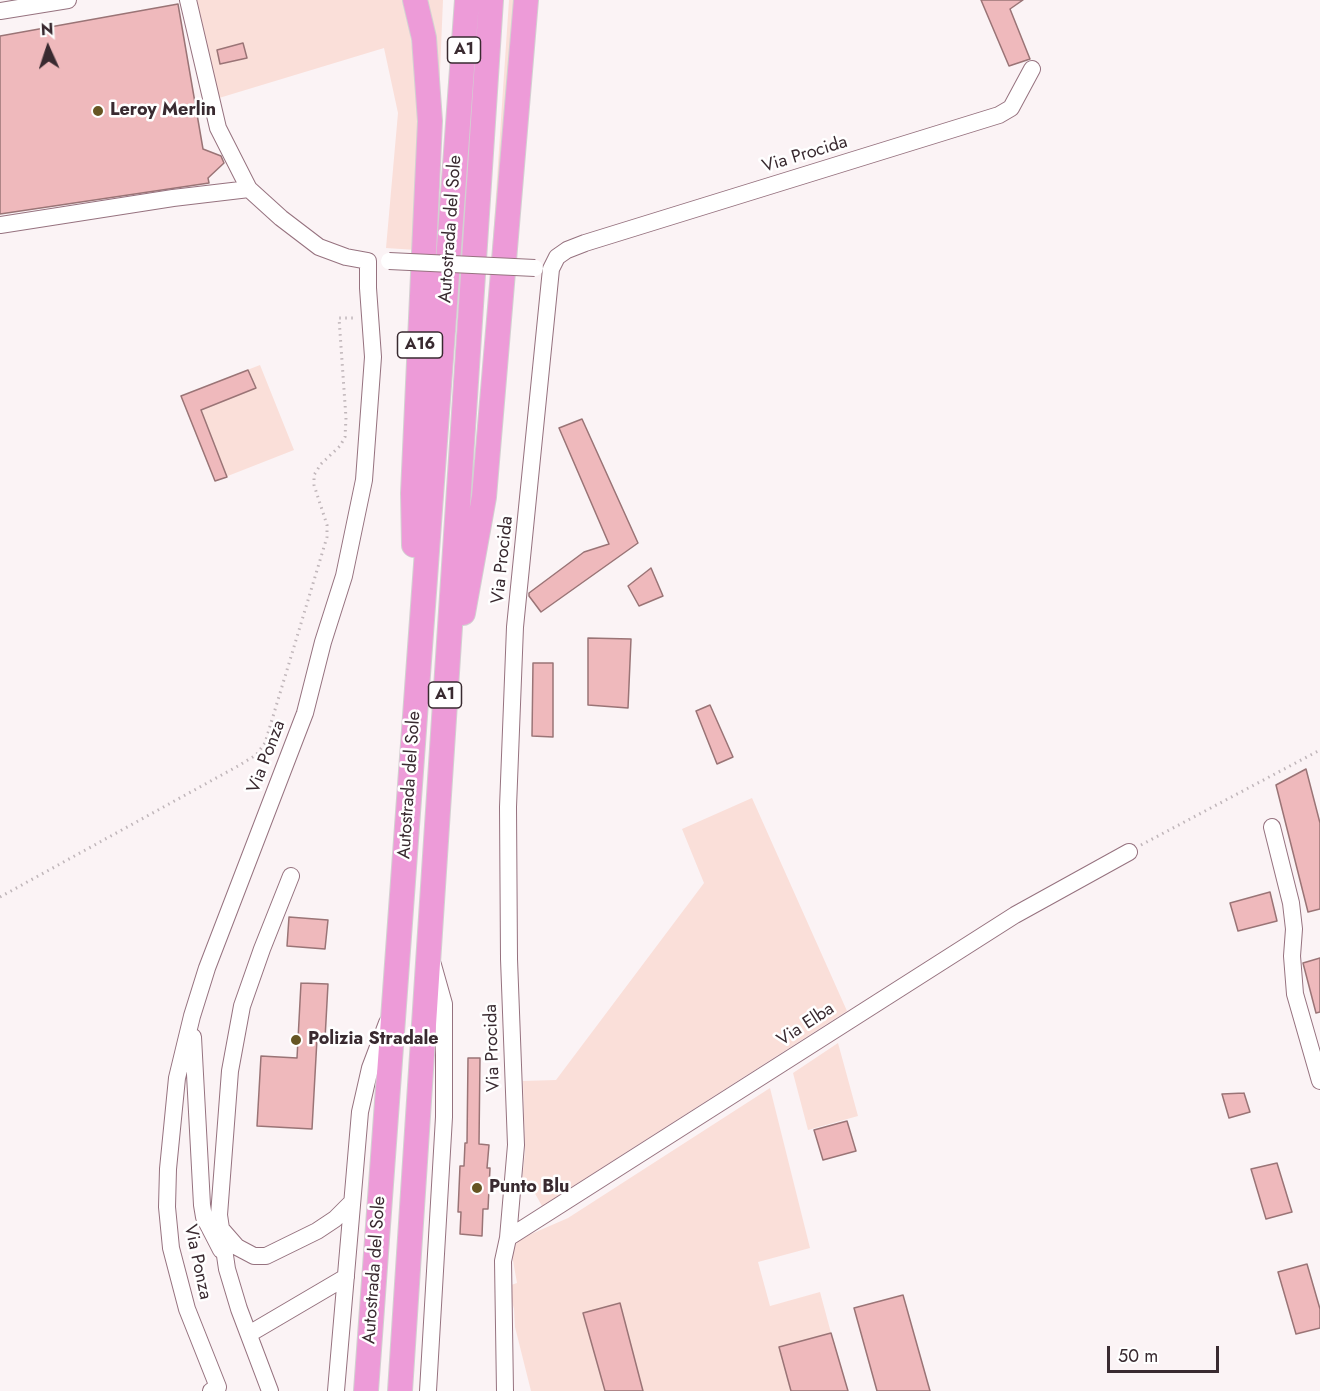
<!DOCTYPE html>
<html>
<head>
<meta charset="utf-8">
<style>
  body { margin:0 }
  #map { position:relative; width:1320px; height:1391px; overflow:hidden; background:#fbf3f5; font-family:Jost,sans-serif }
  canvas { display:block }
  .north { position:absolute; left:18px; top:18px; width:60px; height:60px; -webkit-text-stroke:4px #fff; paint-order:stroke; rotate:357deg; font-size:16px; font-weight:700; line-height:24px; text-align:center; color:#392a30 }
  .north::after { content:''; display:block; margin:auto; width:21px; height:27px; background:#392a30; clip-path:polygon(50% 0,100% 100%,50% 72%,0 100%) }
  .scale { position:absolute; left:1107px; top:1346px; width:112px; height:27px; box-sizing:border-box; border:3px solid #392a30; border-top:0; padding-left:8px; font-size:18px; line-height:21px; white-space:nowrap; color:#392a30; -webkit-text-stroke:4px #fff; paint-order:stroke }
</style>
</head>
<body>
<div id="map">
<canvas width="1320" height="1391"></canvas>
<div class="north">N</div>
<div class="scale">50 m</div>
</div>
<script>
const context = document.querySelector('canvas').getContext('2d');
context.lineJoin = 'round';
function paint(path, color) {
  context.fillStyle = color;
  context.fill(path, 'evenodd');
}
function shape(rows) {
  const path = new Path2D();
  for (const r of rows) {
    path.moveTo(r[0], r[1]);
    for (let i = 2; i < r.length; i += 2) path.lineTo(r[i], r[i + 1]);
  }
  return path;
}
function strokePath(path, color, width, dash) {
  context.strokeStyle = color;
  context.lineWidth = width;
  context.lineCap = dash ? 'butt' : 'round';
  context.setLineDash(dash || []);
  context.stroke(path);
}
function drawText(font, color, halo, rows, align = 'center') {
  context.font = font + ' Jost,sans-serif';
  context.lineWidth = 5;
  context.setLineDash([]);
  context.textBaseline = 'middle';
  context.strokeStyle = halo;
  context.fillStyle = color;
  for (const [text, x, y, turn = 0] of rows) {
    context.save();
    context.translate(x, y);
    context.rotate((+turn || 0) * Math.PI / 180);
    context.textAlign = isNaN(turn) ? turn : align;
    if (halo) context.strokeText(text, 0, 0);
    context.fillText(text, 0, 0);
    context.restore();
  }
}
paint(shape([
  [197,0,402,0,410,33,419,97,416,250,386,248,398,113,384,48,219,98],
  [423,0,443,0,430,311],
  [509,0,515,0,485,358],
  [260,365,294,450,215,481,181,396],
  [752,798,847,1011,542,1206,528,1181,522,1181,525,1152,523,1081,556,1080,704,883,682,829],
  [838,1043,858,1116,808,1130,793,1073],
  [770,1088,810,1248,758,1262,770,1306,820,1292,831,1333,779,1347,791,1391,531,1391,515,1327,514,1309,508,1286,517,1283,512,1255,517,1242,529,1235,568,1218]
]), '#fadfd9');
const building = shape([
  [981,0,1023,0,1010,9,1030,59,1009,66,981,0],
  [178,4,203,149,221,156,224,163,208,178,209,183,0,214,0,36,178,4],
  [243,43,247,58,220,64,217,50,243,43],
  [248,370,256,388,201,410,227,477,215,481,181,396,248,370],
  [582,419,638,543,541,612,529,596,529,593,584,552,609,544,559,428,582,419],
  [651,568,663,596,639,606,628,586,651,568],
  [588,638,631,639,628,708,588,705,588,638],
  [533,663,553,663,553,737,532,736,533,663],
  [710,705,733,757,717,764,696,711,710,705],
  [1306,769,1320,823,1320,909,1308,912,1276,785,1306,769],
  [1270,892,1277,921,1238,931,1230,903,1270,892],
  [289,917,328,920,325,949,287,946,289,917],
  [1320,958,1320,1012,1316,1013,1303,963,1320,958],
  [301,983,328,984,325,1039,317,1039,312,1129,257,1126,261,1056,297,1058,301,983],
  [468,1058,480,1058,479,1144,489,1145,487,1168,490,1168,488,1209,483,1209,482,1236,460,1234,461,1212,458,1212,460,1166,464,1166,465,1143,467,1143,468,1058],
  [1244,1093,1250,1112,1229,1118,1222,1094,1244,1093],
  [847,1121,856,1151,823,1160,814,1130,847,1121],
  [1277,1163,1292,1212,1266,1219,1251,1169,1277,1163],
  [1307,1264,1320,1309,1320,1328,1296,1334,1278,1272,1307,1264],
  [903,1295,930,1391,877,1391,854,1308,903,1295],
  [620,1303,643,1391,605,1391,583,1313,620,1303],
  [831,1333,848,1391,791,1391,779,1347,831,1333]
]);
paint(building, '#efb9bc');
strokePath(building, '#9a7476', 1.5);
const minor = shape([
  [188,0,218,128,249,189,281,218,319,247,346,257,368,261,368,288,373,357,364,480,344,576,323,642,305,713,207,968,192,1016,177,1078,168,1169,167,1207,171,1248,187,1309,218,1387,211,1391],
  [0,11,68,0],
  [0,225,173,198,249,189],
  [1272,827,1291,903,1294,929,1292,956,1295,994,1320,1081],
  [193,1037,202,1205,204,1217,221,1250],
  [223,1231,237,1247,254,1256,266,1256,317,1231,335,1219,351,1203],
  [508,1238,1015,915,1129,852],
  [249,1334,346,1277],
  [270,1391,239,1309,227,1269,219,1215,230,1071,242,1006,262,949,291,876],
  [336,1391,360,1112,370,1068,387,1023],
  [428,1391,444,1117,444,1004,433,965],
  [505,1391,503,1261,508,1238,516,1145,509,959,508,807,515,627,551,269,557,257,567,250,585,243,999,115,1011,108,1032,69]
]);
const highway = shape([
  [414,545,413,493,430,121,424,38,415,0],
  [463,613,484,497,526,0],
  [366,1391,467,0],
  [400,1391,491,0]
]);
strokePath(minor, '#96727f', 18);
strokePath(highway, '#d3d0d1', 26);
strokePath(shape([
  [1141,845,1320,750],
  [0,897,238,766,256,755,265,743,327,537,327,525,314,485,314,475,321,464,340,446,345,437,346,418,339,318,355,318]
]), '#c0b6ba', 3, [1.5, 4.5]);
strokePath(minor, '#fff', 16);
strokePath(highway, '#ed9bd8', 24);
const minorBridge = shape([
  [389,261,535,268]
]);
strokePath(minorBridge, '#96727f', 18, []);
strokePath(minorBridge, '#fff', 16);
for (const [x, y, r, color] of [
  [98,111,6,"#665523"],
  [296,1040,6,"#665523"],
  [477,1188,6,"#665523"]
]) {
  const dot = new Path2D();
  dot.arc(x, y, r, 0, 2 * Math.PI);
  context.fillStyle = color;
  context.fill(dot);
  strokePath(dot, '#fff', 2);
}
for (const [x, y, w] of [
  [464,50,33],
  [420,345,45],
  [445,695,33]
]) {
  const box = new Path2D();
  box.roundRect(x - w / 2, y - 13, w, 26, 4.5);
  context.fillStyle = '#fff';
  context.fill(box);
  strokePath(box, '#392a30', 1.5);
}
drawText('bold 16px', '#392a30', null, [
  ["A1",464,50],
  ["A16",420,345],
  ["A1",445,695]
]);
drawText('bold 18px', '#392a30', '#fff', [
  ["Leroy Merlin",110,111],
  ["Polizia Stradale",308,1040],
  ["Punto Blu",489,1188]
], 'left');
drawText('18px', '#392a30', '#fff', [
  ["Via Procida",805,155,-17],
  ["Autostrada del Sole",451,229,-86],
  ["Via Procida",503,560,-84],
  ["Via Ponza",267,757,-69],
  ["Autostrada del Sole",410,785,-86],
  ["Via Elba",806,1025,-33],
  ["Via Procida",493,1048,-92],
  ["Via Ponza",197,1262,78],
  ["Autostrada del Sole",375,1270,-86]
]);
</script>
</body>
</html>
